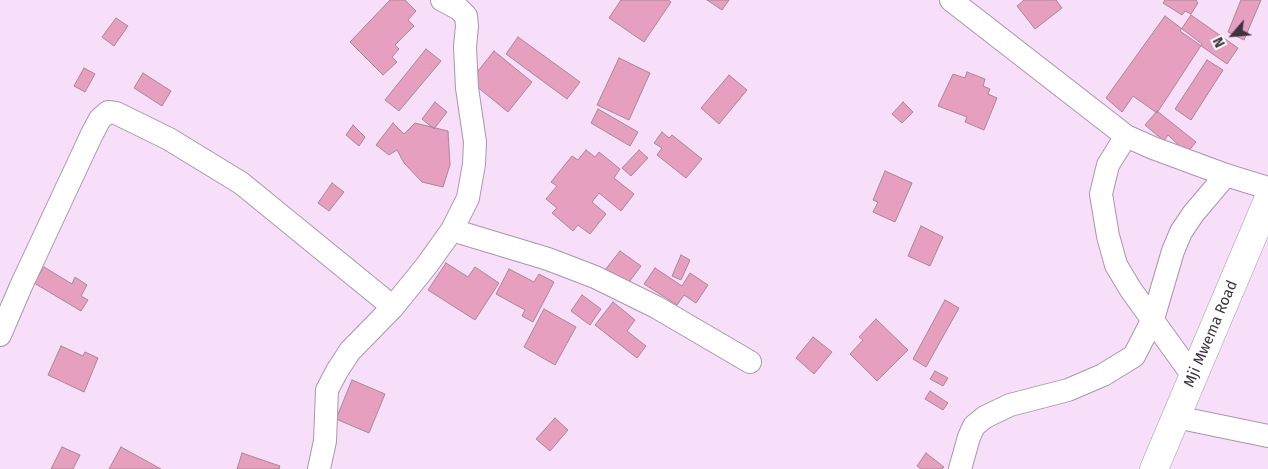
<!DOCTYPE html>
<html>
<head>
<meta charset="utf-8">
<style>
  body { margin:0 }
  #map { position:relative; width:1268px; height:469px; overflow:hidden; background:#f7dffa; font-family:"Fira Sans",sans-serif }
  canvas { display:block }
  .north { position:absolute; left:1208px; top:10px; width:50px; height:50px; -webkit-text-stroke:4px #fff; paint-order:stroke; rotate:243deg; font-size:14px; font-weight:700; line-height:20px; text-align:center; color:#3c333d }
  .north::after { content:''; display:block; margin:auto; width:18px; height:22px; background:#3c333d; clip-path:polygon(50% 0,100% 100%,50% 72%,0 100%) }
</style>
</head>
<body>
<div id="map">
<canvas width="1268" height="469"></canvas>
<div class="north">N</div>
</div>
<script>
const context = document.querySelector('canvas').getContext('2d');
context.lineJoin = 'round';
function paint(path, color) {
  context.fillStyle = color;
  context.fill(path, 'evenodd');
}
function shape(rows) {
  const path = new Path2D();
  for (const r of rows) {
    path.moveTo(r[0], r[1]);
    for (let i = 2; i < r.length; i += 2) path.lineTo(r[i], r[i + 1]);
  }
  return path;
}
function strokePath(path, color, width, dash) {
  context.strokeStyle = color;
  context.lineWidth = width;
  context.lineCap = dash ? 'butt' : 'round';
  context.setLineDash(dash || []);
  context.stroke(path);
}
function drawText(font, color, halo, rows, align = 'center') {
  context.font = font + ' "Fira Sans",sans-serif';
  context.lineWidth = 4;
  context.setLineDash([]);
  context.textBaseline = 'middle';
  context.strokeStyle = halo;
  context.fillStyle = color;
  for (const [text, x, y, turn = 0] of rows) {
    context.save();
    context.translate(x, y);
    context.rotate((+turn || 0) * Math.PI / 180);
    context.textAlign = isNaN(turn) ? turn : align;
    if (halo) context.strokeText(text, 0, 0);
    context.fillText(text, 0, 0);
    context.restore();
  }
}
const building = shape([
  [390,0,405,0,416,11,408,20,414,26,395,45,399,49,392,57,397,62,383,75,350,42,390,0],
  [621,0,668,0,671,2,644,42,609,18,621,0],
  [707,0,729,0,722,10,707,0],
  [1024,0,1056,0,1062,8,1035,29,1017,6,1024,0],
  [1165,0,1196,0,1198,3,1191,14,1185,11,1182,15,1163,3,1165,0],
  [1241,0,1261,0,1244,40,1228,32,1241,0],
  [1191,15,1238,48,1227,64,1180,31,1191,15],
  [1165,16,1202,44,1157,113,1133,96,1122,112,1106,98,1165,16],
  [116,18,128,26,114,46,102,37,116,18],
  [518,37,580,82,567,99,506,54,518,37],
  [426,49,441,61,399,111,385,100,426,49],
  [494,51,532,82,508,112,470,81,494,51],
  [619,58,650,73,629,120,597,105,619,58],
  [1207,60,1223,70,1191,120,1175,109,1207,60],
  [84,68,95,74,85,92,74,86,84,68],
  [967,72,985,79,983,86,990,89,988,94,997,98,984,130,965,122,967,117,938,106,953,74,965,78,967,72],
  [143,73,171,91,162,106,134,88,143,73],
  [729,75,747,90,719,124,701,108,729,75],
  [435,102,447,112,434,129,422,119,435,102],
  [903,102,913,112,902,123,892,114,903,102],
  [598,109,638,132,630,146,591,123,598,109],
  [1157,111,1196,142,1187,153,1168,135,1164,141,1145,125,1157,111],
  [393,123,404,134,415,123,448,131,450,165,443,187,422,182,404,163,397,150,389,155,376,145,393,123],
  [353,125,365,137,359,146,346,135,353,125],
  [662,132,669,138,672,135,702,159,686,178,657,155,662,148,654,143,662,132],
  [586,150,595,157,599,152,620,169,614,178,634,194,621,211,599,193,592,202,606,214,590,234,578,225,573,231,552,213,557,208,546,199,557,186,551,182,572,156,578,160,586,150],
  [639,150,648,158,631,176,622,168,639,150],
  [885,171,912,183,895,222,873,212,878,202,873,200,885,171],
  [332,183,344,192,329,211,318,203,332,183],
  [921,226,943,237,930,266,908,256,921,226],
  [620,251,641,266,626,286,605,270,620,251],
  [681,255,690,260,681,280,672,276,681,255],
  [446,263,468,277,475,267,499,283,475,320,428,290,446,263],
  [44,267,72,284,75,277,87,285,81,296,88,300,81,311,34,283,44,267],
  [655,268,682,286,690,273,708,285,696,303,684,295,677,305,644,284,655,268],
  [509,269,534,282,539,274,554,282,533,322,522,316,525,310,496,294,509,269],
  [582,295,601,309,590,325,571,311,582,295],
  [945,300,959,308,926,367,913,359,945,300],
  [613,302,635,320,627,331,646,346,637,358,595,325,613,302],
  [544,309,576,327,555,365,524,347,544,309],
  [876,319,908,350,877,381,850,354,863,340,859,337,876,319],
  [813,337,832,352,814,374,796,358,813,337],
  [61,346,83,356,85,352,98,358,84,392,48,375,61,346],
  [935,371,948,378,943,386,930,379,935,371],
  [352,380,385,394,369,433,336,419,352,380],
  [930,391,948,403,943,410,925,399,930,391],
  [555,418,568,430,550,451,536,439,555,418],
  [62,447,80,455,73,469,51,469,62,447],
  [121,447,161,469,109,469,121,447],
  [242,453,280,466,279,469,237,469,242,453],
  [926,453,944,467,942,469,921,469,917,466,926,453]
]);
paint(building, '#e69fbf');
strokePath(building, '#a88795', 1);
const minor = shape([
  [951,0,1126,136,1153,148,1226,175,1268,188],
  [1126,136,1108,165,1101,194,1108,236,1116,265,1131,290,1193,376],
  [452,230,548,259,595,277,656,307,750,362],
  [0,335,21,286,92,134,100,119,108,112,116,113,169,139,241,183,393,307],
  [1176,417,1268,436],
  [319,469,325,441,327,390,337,371,350,351,393,307,427,265,452,230,468,198,474,164,475,142,467,88,465,47,467,26,466,16,459,9,442,0],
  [960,469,969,437,974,426,985,417,1010,405,1068,390,1103,375,1134,356,1153,319,1173,251,1181,232,1193,214,1226,175]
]);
const major = shape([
  [1154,469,1268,200]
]);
strokePath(minor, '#ab95ae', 24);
strokePath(major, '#ab95ae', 29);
strokePath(minor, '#fff', 22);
strokePath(major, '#fff', 28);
drawText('15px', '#3c333d', '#fff', [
  ["Mji Mwema Road",1211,334,-67]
]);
</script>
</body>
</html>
